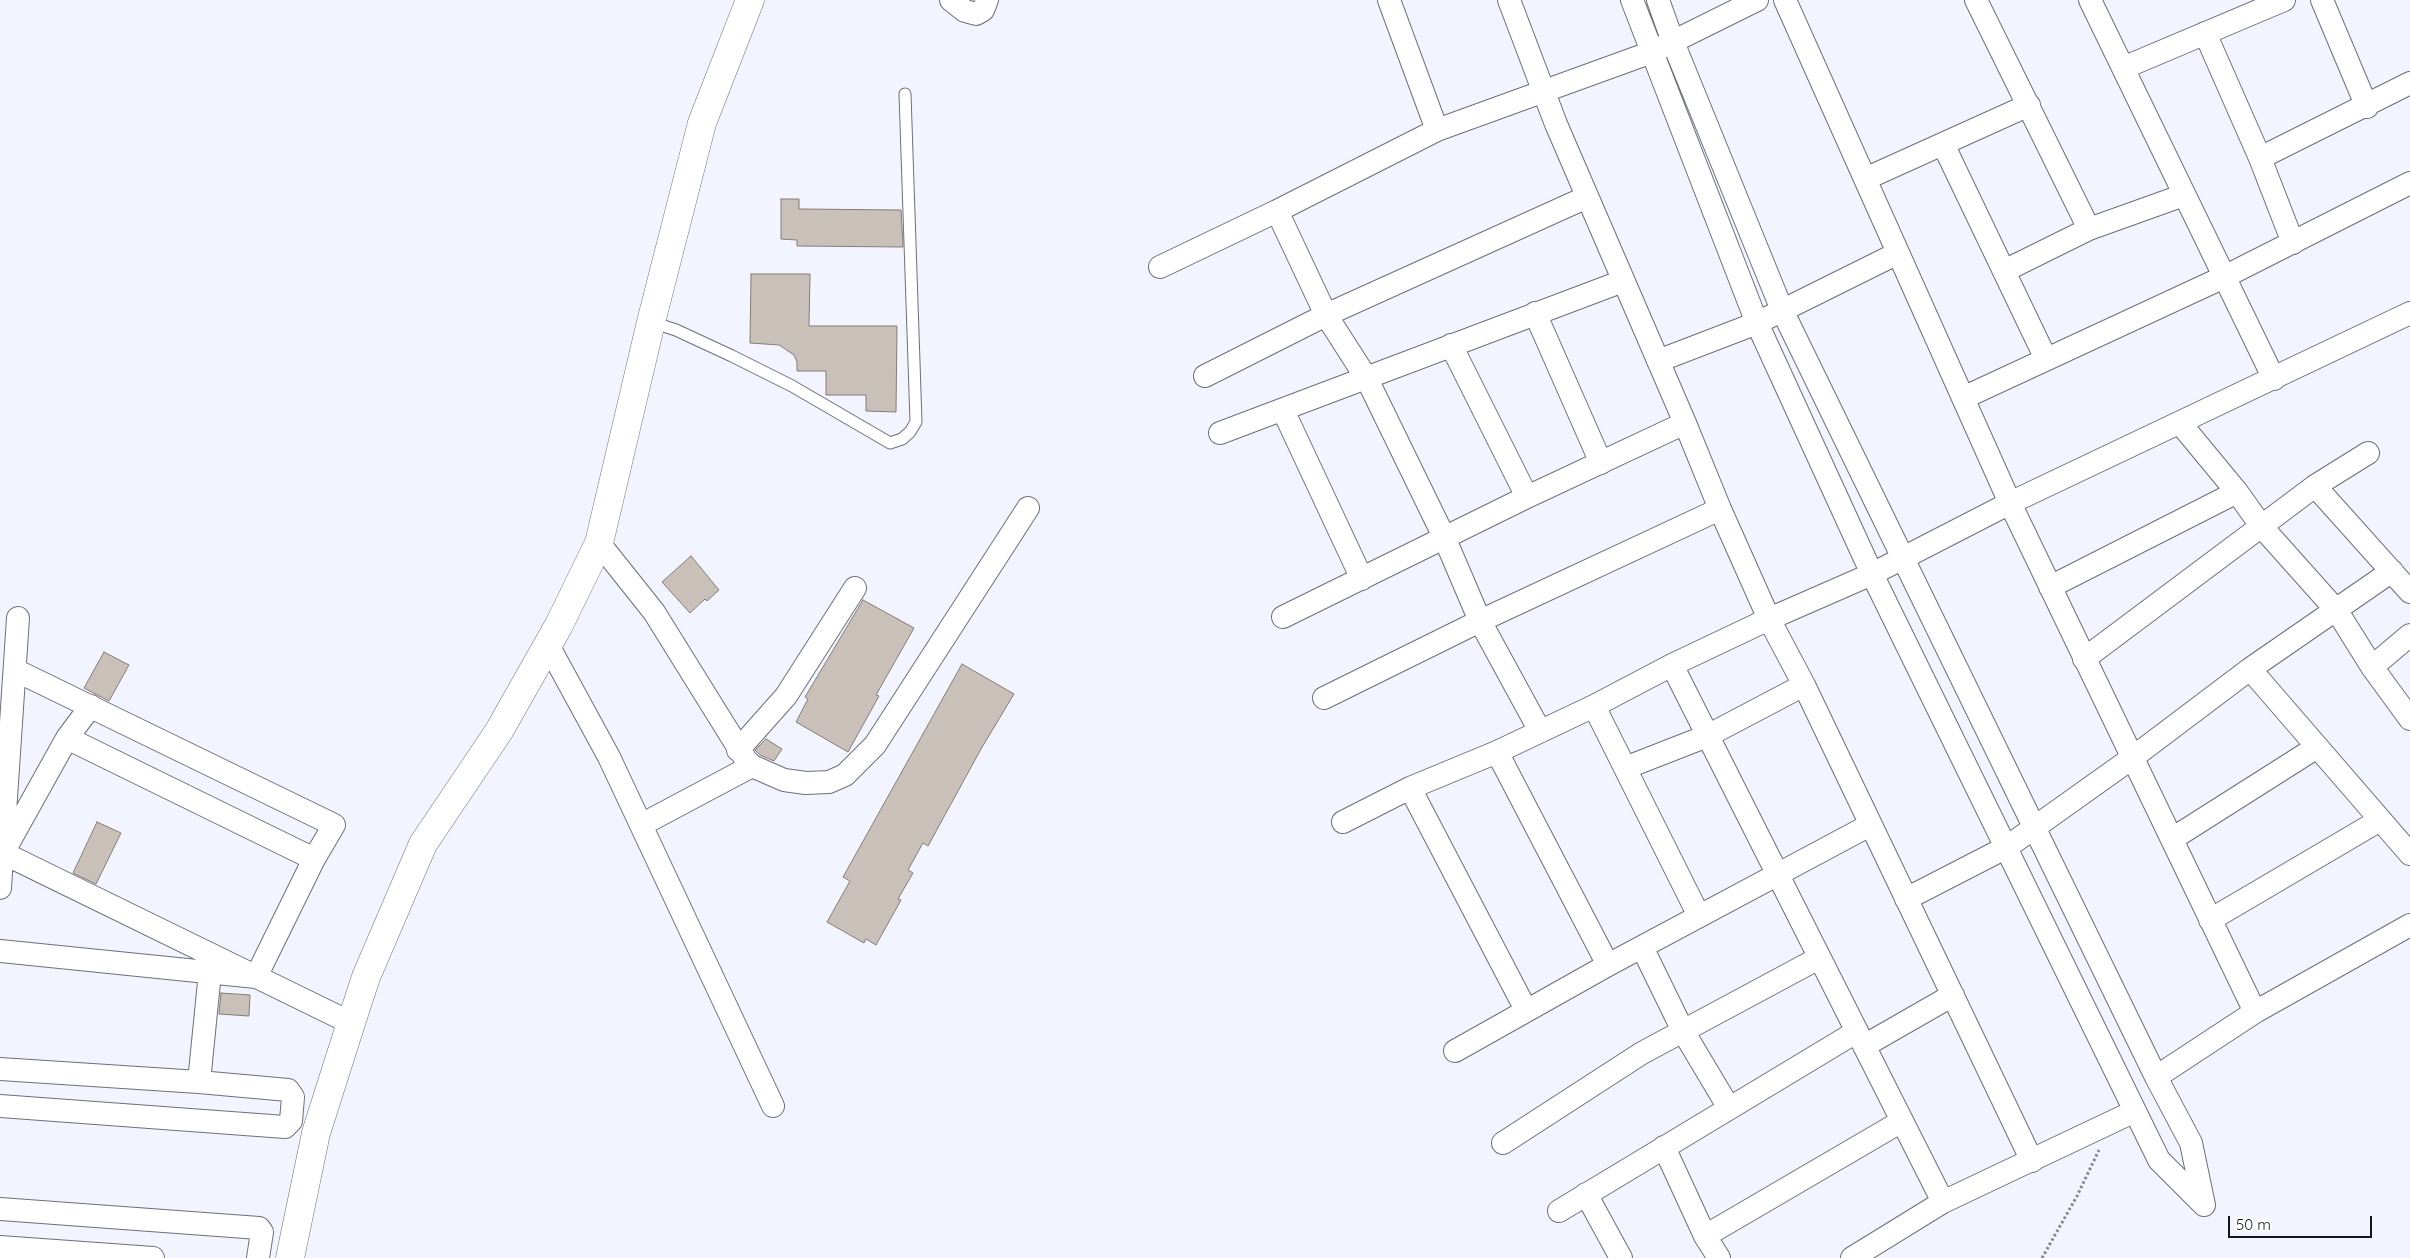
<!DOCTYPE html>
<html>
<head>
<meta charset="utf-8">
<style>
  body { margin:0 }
  #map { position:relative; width:2410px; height:1258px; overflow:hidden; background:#f2f4ff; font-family:Quicksand,sans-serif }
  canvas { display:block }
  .scale { position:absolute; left:2228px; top:1216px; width:144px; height:22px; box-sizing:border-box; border:2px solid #151619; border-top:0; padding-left:6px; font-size:15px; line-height:18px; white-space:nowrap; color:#151619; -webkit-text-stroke:4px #fff; paint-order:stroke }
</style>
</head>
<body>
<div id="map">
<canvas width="2410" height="1258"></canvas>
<div class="scale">50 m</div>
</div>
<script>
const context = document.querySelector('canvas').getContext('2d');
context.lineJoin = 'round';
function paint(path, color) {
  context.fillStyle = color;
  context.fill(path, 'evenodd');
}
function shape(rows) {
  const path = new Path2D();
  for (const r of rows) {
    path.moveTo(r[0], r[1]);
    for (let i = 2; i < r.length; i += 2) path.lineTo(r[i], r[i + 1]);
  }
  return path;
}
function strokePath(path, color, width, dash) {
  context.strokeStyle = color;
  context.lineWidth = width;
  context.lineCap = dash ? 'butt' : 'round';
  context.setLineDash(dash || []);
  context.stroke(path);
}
const building = shape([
  [781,199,799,199,799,209,901,210,903,247,797,246,797,240,781,239,781,199],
  [751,274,810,274,809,326,897,326,896,412,866,411,866,395,826,395,826,371,797,371,797,362,794,355,779,345,750,343,751,274],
  [691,556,719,590,707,601,705,599,690,613,662,582,691,556],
  [863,600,914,628,876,695,879,696,848,752,796,722,808,699,805,697,863,600],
  [104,652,129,665,109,701,84,688,104,652],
  [962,664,1014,694,981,749,928,846,923,843,908,870,913,873,898,899,901,900,876,945,866,939,864,943,827,922,850,881,843,877,962,664],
  [766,739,782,749,774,761,760,755,755,750,766,739],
  [97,822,121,833,96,884,73,873,97,822],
  [221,993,250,995,249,1016,219,1014,221,993]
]);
paint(building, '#cac0ba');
strokePath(building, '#857c76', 1);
const lane = shape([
  [651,322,676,330,732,356,792,386,890,443,902,439,910,432,916,422,905,94]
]);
const street = shape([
  [951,0,965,11,976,14,983,10,987,0],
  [1389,0,1437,130],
  [1509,0,1556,124,1685,423,1720,509,1769,619,1804,685,2032,1161],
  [1632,0,1757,323,1872,574,2159,1160,2204,1205],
  [1658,0,1673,42,1782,310,2156,1077,2191,1143,2204,1205],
  [1785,0,2010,503,2255,1012],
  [1976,0,2089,229],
  [2090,0,2274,379],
  [2322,0,2367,107],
  [2205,33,2260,158,2293,243],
  [2123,68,2284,0],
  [1943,144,2046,359],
  [2260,158,2410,83],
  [1865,179,2029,105],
  [1160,267,1277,211],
  [2004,271,2089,229,2184,195],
  [1535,313,1601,463],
  [1451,345,1527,497],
  [1658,361,1757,323,1898,253],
  [1205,376,1326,315,1587,197],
  [1963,398,2224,277,2410,183],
  [1283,410,1362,579],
  [2180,423,2237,492,2262,527,2337,611,2372,667,2410,719],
  [1220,433,1623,281],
  [2315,486,2410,592],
  [599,543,654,612,746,760,752,766,784,780,806,783,829,782,845,775,875,745,1028,508],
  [2050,587,2237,492],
  [1283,617,1527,497,1685,423],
  [548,645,609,757,773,1106],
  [2084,659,2315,486,2368,453],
  [1672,665,1943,1202],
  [2372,667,2410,635],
  [2250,669,2410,854],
  [1324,698,1480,621,1720,509],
  [91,706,67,738,3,853,351,1023],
  [1594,706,1699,916],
  [1540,731,1480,621,1445,539,1367,379,1326,315,1277,211,1437,130,1652,52,1757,0],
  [67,738,314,859],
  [738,750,786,696,855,588],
  [1497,752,1608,965],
  [1625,768,1707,736,1804,685],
  [1410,788,1526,1010],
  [1343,822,1410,788,1497,752,1594,706,1672,665,1769,619,1872,574,2010,503,2410,313],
  [641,825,752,766],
  [2172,839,2317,747],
  [0,888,18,618],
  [1906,899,2007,847,2132,758,2250,669,2392,571],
  [2210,920,2380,820],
  [1642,947,1683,1031,1729,1108],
  [0,951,256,977,314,859,334,825,15,670],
  [1864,1046,1953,995],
  [1455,1051,1608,965,1870,825],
  [0,1069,199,1082,288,1090,293,1097,291,1121,285,1127,0,1106],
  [2156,1077,2255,1012,2410,925],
  [199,1082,210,972],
  [1503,1143,1642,1053,1819,958],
  [1664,1147,1705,1236,1719,1258],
  [1586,1194,1621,1258],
  [0,1209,259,1228,262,1232,258,1258],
  [1559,1211,1856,1032],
  [1705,1236,1902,1121],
  [0,1247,153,1258],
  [1852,1258,1943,1202,2135,1111]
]);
const secondary = shape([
  [290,1258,316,1133,351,1023,366,977,423,844,499,731,559,625,599,543,651,322,702,123,750,0]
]);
strokePath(lane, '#6d6f78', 13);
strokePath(street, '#6d6f78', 24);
strokePath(secondary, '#6d6f78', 29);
strokePath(shape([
  [2042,1258,2077,1196,2099,1150]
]), '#86878e', 3, [2.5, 2.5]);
strokePath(lane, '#fff', 11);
strokePath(street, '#fff', 22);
strokePath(secondary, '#fff', 28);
</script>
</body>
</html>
